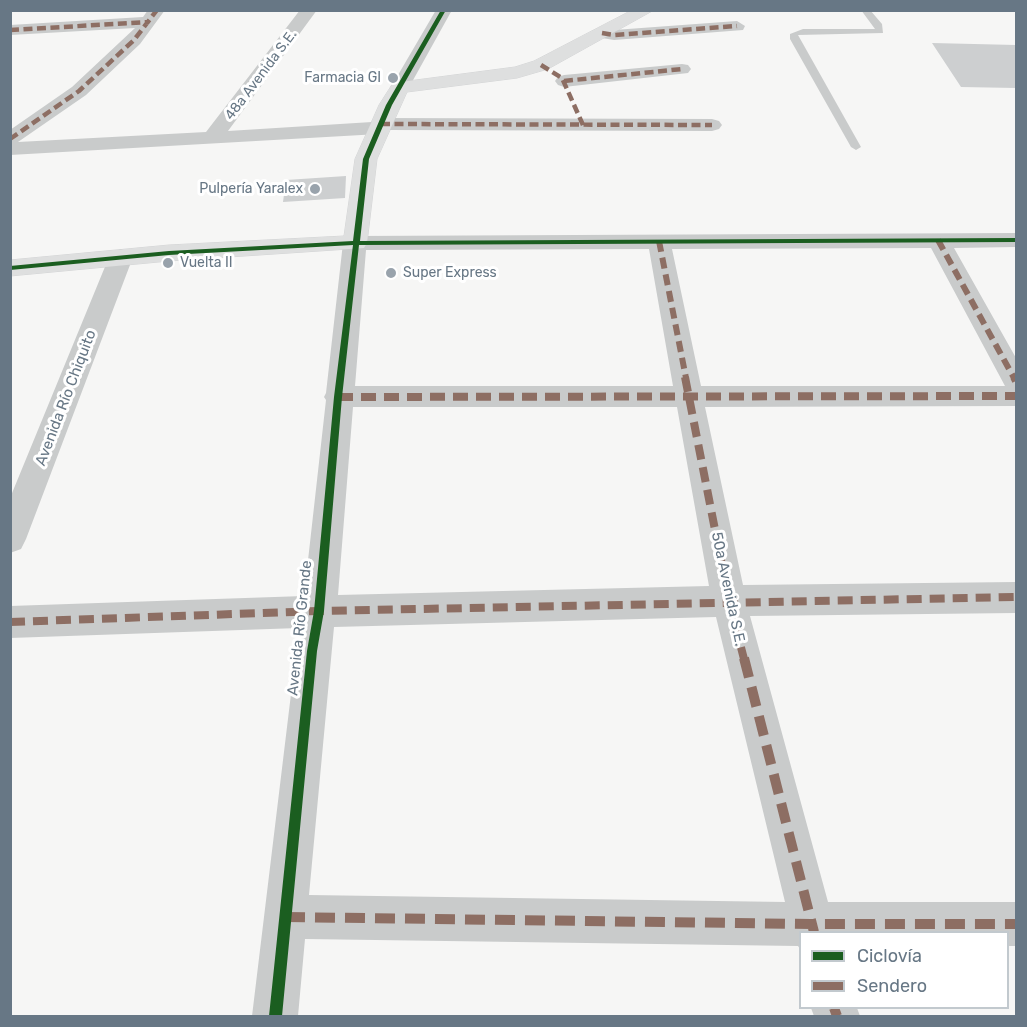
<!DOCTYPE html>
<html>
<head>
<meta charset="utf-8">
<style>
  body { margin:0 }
  #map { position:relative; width:1027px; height:1027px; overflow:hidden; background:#f6f6f5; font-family:Rubik,sans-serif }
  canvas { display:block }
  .frame { position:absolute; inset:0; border:12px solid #677785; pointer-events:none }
  .legend { position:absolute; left:799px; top:931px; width:210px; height:78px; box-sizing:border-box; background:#fff; border:2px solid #c2c9ce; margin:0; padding:8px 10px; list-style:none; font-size:18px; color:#677785 }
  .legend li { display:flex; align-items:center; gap:12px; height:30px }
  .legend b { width:30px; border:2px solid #c2c9ce }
</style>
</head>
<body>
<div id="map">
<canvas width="1027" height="1027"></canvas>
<div class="frame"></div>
<ul class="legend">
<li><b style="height:8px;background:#1b5e20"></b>Ciclovía</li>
<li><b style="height:8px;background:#8d6e63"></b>Sendero</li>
</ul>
</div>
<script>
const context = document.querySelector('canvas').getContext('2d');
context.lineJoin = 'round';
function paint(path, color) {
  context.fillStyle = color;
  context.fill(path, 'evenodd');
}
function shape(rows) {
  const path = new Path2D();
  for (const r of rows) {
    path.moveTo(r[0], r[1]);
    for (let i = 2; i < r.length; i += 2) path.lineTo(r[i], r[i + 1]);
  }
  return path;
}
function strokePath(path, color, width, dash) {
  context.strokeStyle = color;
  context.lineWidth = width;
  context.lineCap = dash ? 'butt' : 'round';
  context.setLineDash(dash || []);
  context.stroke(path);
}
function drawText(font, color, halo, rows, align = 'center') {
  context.font = font + ' Rubik,sans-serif';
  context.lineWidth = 6;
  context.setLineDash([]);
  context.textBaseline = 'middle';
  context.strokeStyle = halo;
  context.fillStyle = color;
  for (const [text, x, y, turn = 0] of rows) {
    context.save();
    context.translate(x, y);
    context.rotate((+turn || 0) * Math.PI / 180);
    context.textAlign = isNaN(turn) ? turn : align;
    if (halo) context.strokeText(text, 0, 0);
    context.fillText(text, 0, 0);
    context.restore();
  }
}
paint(shape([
  [932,43,1016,45,1016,88,961,87],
  [346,176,345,198,283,202,286,180]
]), '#cdcfd0');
const secondary = shape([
  [632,10,654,10,548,69,517,78,407,92,377,159,367,243,364,248,169,261,10,276,10,260,169,245,344,236,355,159,379,105,393,83,515,67,534,61,632,10]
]);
strokePath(secondary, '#d3d4d5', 1);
paint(shape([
  [861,10,870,10,882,24,883,33,798,35,861,147,856,150,851,147,790,39,790,34,803,29,875,29,861,10]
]), '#c9cbcb');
paint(shape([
  [148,10,165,10,140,44,86,95,18,142,206,132,300,10,317,10,228,131,372,122,381,118,712,119,719,121,722,125,719,129,712,131,388,130,379,134,10,155,10,130,72,87,135,28,10,35,10,25,143,17,148,10],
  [436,10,452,10,407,91,393,91,391,87,436,10],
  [737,21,745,26,743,30,614,40,596,37,594,33,596,29,602,28,614,30,737,21],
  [682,64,688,65,691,69,688,73,564,87,558,85,555,81,558,77,564,75,682,64],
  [1016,233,1016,247,954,248,1016,358,1016,406,705,407,743,585,1016,582,1016,613,750,616,828,902,1016,902,1016,946,1008,946,1008,932,800,932,800,949,798,946,305,939,298,1016,252,1016,299,628,10,638,10,606,304,596,326,400,324,397,326,393,343,243,347,238,355,236,1016,233],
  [931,248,1005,386,701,386,672,249,931,248],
  [649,249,673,386,355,386,366,250,649,249],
  [353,407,677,407,709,586,338,595,353,407],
  [716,617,785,902,309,895,334,627,716,617],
  [121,249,129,252,133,257,26,539,21,549,10,553,10,498,109,257,113,252,121,249],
  [811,1008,857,1008,860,1016,814,1016,811,1008]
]), '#c9cbcb');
paint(secondary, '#dedfdf');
strokePath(shape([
  [10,30,149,22],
  [602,33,614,35,737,26],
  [541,65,562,78,583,125],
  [564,81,682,69],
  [381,124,712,125],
  [10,139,79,91,134,40,157,10]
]), '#8d6e63', 4.5, [9, 4.5]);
strokePath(shape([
  [938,240,1014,378],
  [659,241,686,378]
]), '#8d6e63', 6, [11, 6]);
strokePath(shape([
  [685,377,729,601,744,659],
  [1014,377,1016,381],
  [338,397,1016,396],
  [10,622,319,611,1016,597]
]), '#8d6e63', 8, [15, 8]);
strokePath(shape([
  [744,658,814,932],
  [285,917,811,924,1016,924],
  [834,1008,837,1016]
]), '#8d6e63', 10, [20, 10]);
paint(shape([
  [441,10,446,10,392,105,369,159,360,241,1016,238,1016,242,359,245,342,397,324,611,317,651,282,1016,269,1016,307,651,314,611,334,397,353,245,169,255,10,270,10,266,169,251,353,241,363,159,386,105,441,10]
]), '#1b5e20');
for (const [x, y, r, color] of [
  [393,78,6,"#99a3ac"],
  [315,189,6,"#99a3ac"],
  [168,263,6,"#99a3ac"],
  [391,273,6,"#99a3ac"]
]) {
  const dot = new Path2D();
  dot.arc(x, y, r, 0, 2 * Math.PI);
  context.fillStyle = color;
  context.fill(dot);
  strokePath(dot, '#fff', 2);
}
drawText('14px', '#677785', '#fff', [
  ["48a Avenida S.E.",261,75,-53]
]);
drawText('14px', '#677785', '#fff', [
  ["Farmacia GI",381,78],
  ["Pulpería Yaralex",303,189],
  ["Vuelta II",180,263,"left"],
  ["Super Express",403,273,"left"]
], 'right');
drawText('15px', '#677785', '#fff', [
  ["Avenida Río Chiquito",66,398,-69],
  ["50a Avenida S.E.",728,589,78],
  ["Avenida Río Grande",300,628,-84]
]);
</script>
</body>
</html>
